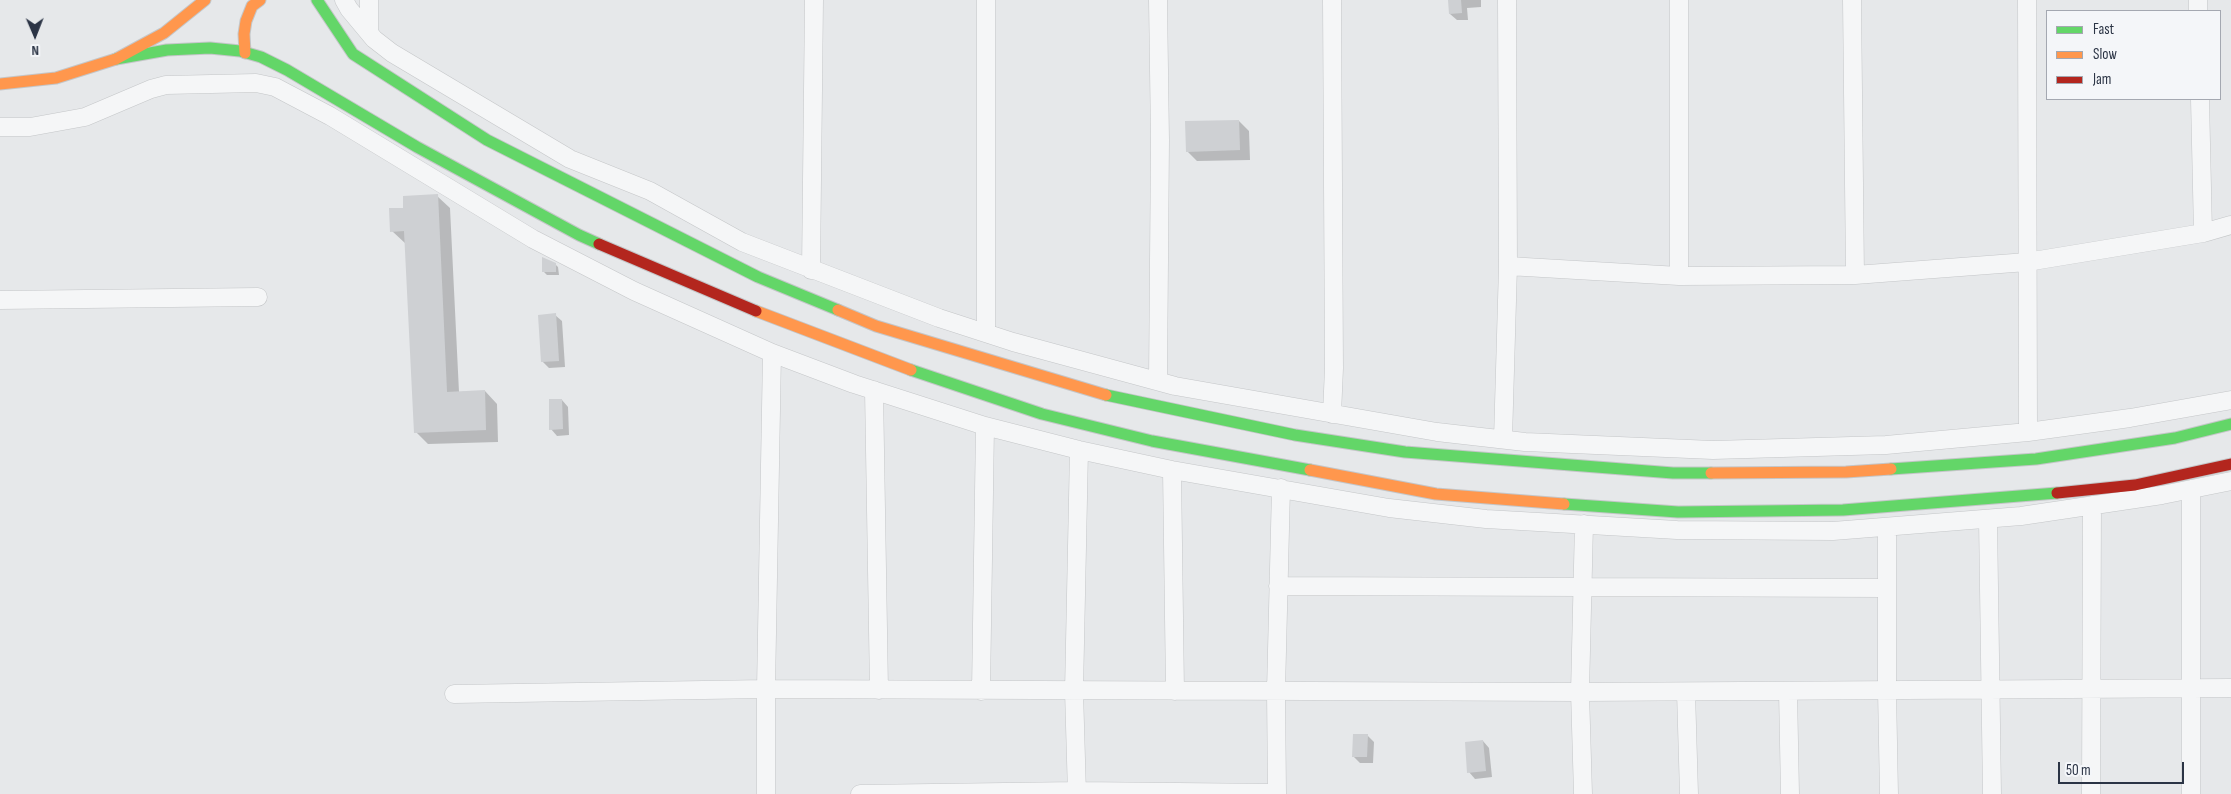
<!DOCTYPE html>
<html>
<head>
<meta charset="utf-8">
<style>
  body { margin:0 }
  #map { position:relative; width:2231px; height:794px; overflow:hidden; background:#e6e8ea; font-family:"Sofia Sans Condensed",sans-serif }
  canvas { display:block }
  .legend { position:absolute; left:2046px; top:10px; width:175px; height:90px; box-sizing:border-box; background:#f4f6f9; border:1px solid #a4a8b1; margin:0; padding:6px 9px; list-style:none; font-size:15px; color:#2b3445 }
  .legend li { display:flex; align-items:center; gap:10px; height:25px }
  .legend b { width:25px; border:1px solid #a4a8b1 }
  .north { position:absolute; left:10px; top:10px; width:50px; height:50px; -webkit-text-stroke:4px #f4f6f9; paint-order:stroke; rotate:179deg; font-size:14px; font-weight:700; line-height:20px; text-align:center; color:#2b3445 }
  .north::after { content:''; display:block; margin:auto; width:18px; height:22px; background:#2b3445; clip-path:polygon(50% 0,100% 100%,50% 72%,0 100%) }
  .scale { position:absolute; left:2058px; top:762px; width:126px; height:22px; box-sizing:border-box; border:2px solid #2b3445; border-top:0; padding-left:6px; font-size:15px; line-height:18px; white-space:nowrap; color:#2b3445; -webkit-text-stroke:4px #f4f6f9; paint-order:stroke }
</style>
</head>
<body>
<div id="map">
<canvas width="2231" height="794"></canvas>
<ul class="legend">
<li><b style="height:6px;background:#63d668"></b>Fast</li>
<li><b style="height:6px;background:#ff974d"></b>Slow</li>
<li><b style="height:6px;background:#b3261e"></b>Jam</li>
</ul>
<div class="north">N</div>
<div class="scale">50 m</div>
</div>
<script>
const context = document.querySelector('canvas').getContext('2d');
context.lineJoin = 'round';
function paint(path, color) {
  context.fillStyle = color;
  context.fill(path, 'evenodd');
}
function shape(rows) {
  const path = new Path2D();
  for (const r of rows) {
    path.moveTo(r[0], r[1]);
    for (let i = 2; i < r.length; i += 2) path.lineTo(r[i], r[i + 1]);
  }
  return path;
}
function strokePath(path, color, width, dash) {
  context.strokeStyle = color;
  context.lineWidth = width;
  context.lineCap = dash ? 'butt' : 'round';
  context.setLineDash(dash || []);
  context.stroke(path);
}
paint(shape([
  [1450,0,1481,0,1481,7,1467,8,1468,20,1457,20,1450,14],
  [1239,121,1249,131,1250,160,1197,161,1187,151],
  [437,196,450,208,459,392,485,391,497,404,498,442,428,444,416,432,406,244,392,231,405,209],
  [555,264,558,267,559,275,547,275,544,272],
  [555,315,562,321,565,367,549,368,542,361],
  [562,400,568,407,569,435,557,436,551,429],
  [1367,735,1374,742,1373,763,1360,763,1353,756],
  [1483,741,1489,748,1492,777,1475,779,1469,772]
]), '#0003');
paint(shape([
  [1448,0,1461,0,1462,13,1449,14],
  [1239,120,1240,150,1186,152,1185,121],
  [438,194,447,392,485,390,486,430,414,433,404,231,390,232,389,208,403,208,403,196],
  [542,257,556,263,556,272,542,272],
  [556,313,559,361,541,362,538,315],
  [549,399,562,399,563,429,549,430],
  [1353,734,1368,734,1367,757,1352,757],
  [1483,740,1486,771,1467,773,1465,742]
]), '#ced0d3');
const street = shape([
  [344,0,349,9,374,39,392,53,570,159,650,191,742,242,939,318,1013,342,1175,386,1437,432,1525,442,1713,450,1886,445,2028,432,2130,418,2231,400],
  [1852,0,1855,275],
  [2027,0,2028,432],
  [2198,0,2198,11],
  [369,33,369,0],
  [2200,99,2203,233],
  [0,127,30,127,85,117,151,89,166,85,256,83,275,87,330,116,533,239,634,291,772,353,854,384,985,426,1079,450,1172,470,1389,508,1486,519,1677,530,1833,531,2021,516,2162,495,2231,481],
  [1508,266,1679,276,1855,275,2027,262,2203,233,2231,225],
  [811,270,814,0],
  [1679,276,1679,0],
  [0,300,258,297],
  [986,333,986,0],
  [1158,381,1160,140,1158,0],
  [874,390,879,690],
  [1332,414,1334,368,1332,0],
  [1503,439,1508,266,1507,0],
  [1172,470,1175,691],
  [2191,489,2191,794],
  [1988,519,1992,794],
  [1887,527,1887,691,1889,794],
  [1278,586,1887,588],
  [981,691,985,426],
  [1788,691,1790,794],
  [1686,692,1689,794],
  [454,694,766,689,1580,692,2231,688],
  [766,794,766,689,772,353],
  [860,794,1077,791,1277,793],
  [1077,794,1074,691,1079,450],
  [1277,794,1276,691,1281,488],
  [1583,794,1580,692,1584,524],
  [2091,794,2092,505]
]);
const fast = shape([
  [317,0,353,54,487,140,758,277,838,310],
  [116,59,167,50,210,48,240,51,261,57,287,70,417,147,579,235,599,244],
  [911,370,1042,414,1152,441,1310,470],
  [1106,395,1295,435,1405,452,1673,473,1711,473],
  [1891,469,2036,459,2175,438,2231,424],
  [1564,504,1678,512,1843,510,2057,493]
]);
const slow = shape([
  [245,53,244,34,246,21,252,6,260,0],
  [0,84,56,78,116,59,164,33,205,0],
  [838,310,876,326,1106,395],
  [756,311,911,370],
  [1310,470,1436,494,1564,504],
  [1711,473,1846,472,1891,469]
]);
const jam = shape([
  [599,244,756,311],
  [2057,493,2135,485,2231,464]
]);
strokePath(street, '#c4c6c8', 19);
strokePath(fast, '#c4c6c8', 13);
strokePath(slow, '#c4c6c8', 13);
strokePath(jam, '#c4c6c8', 13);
strokePath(street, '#f5f6f7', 18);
strokePath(fast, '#63d668', 11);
strokePath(slow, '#ff974d', 11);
strokePath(jam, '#b3261e', 11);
</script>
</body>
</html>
